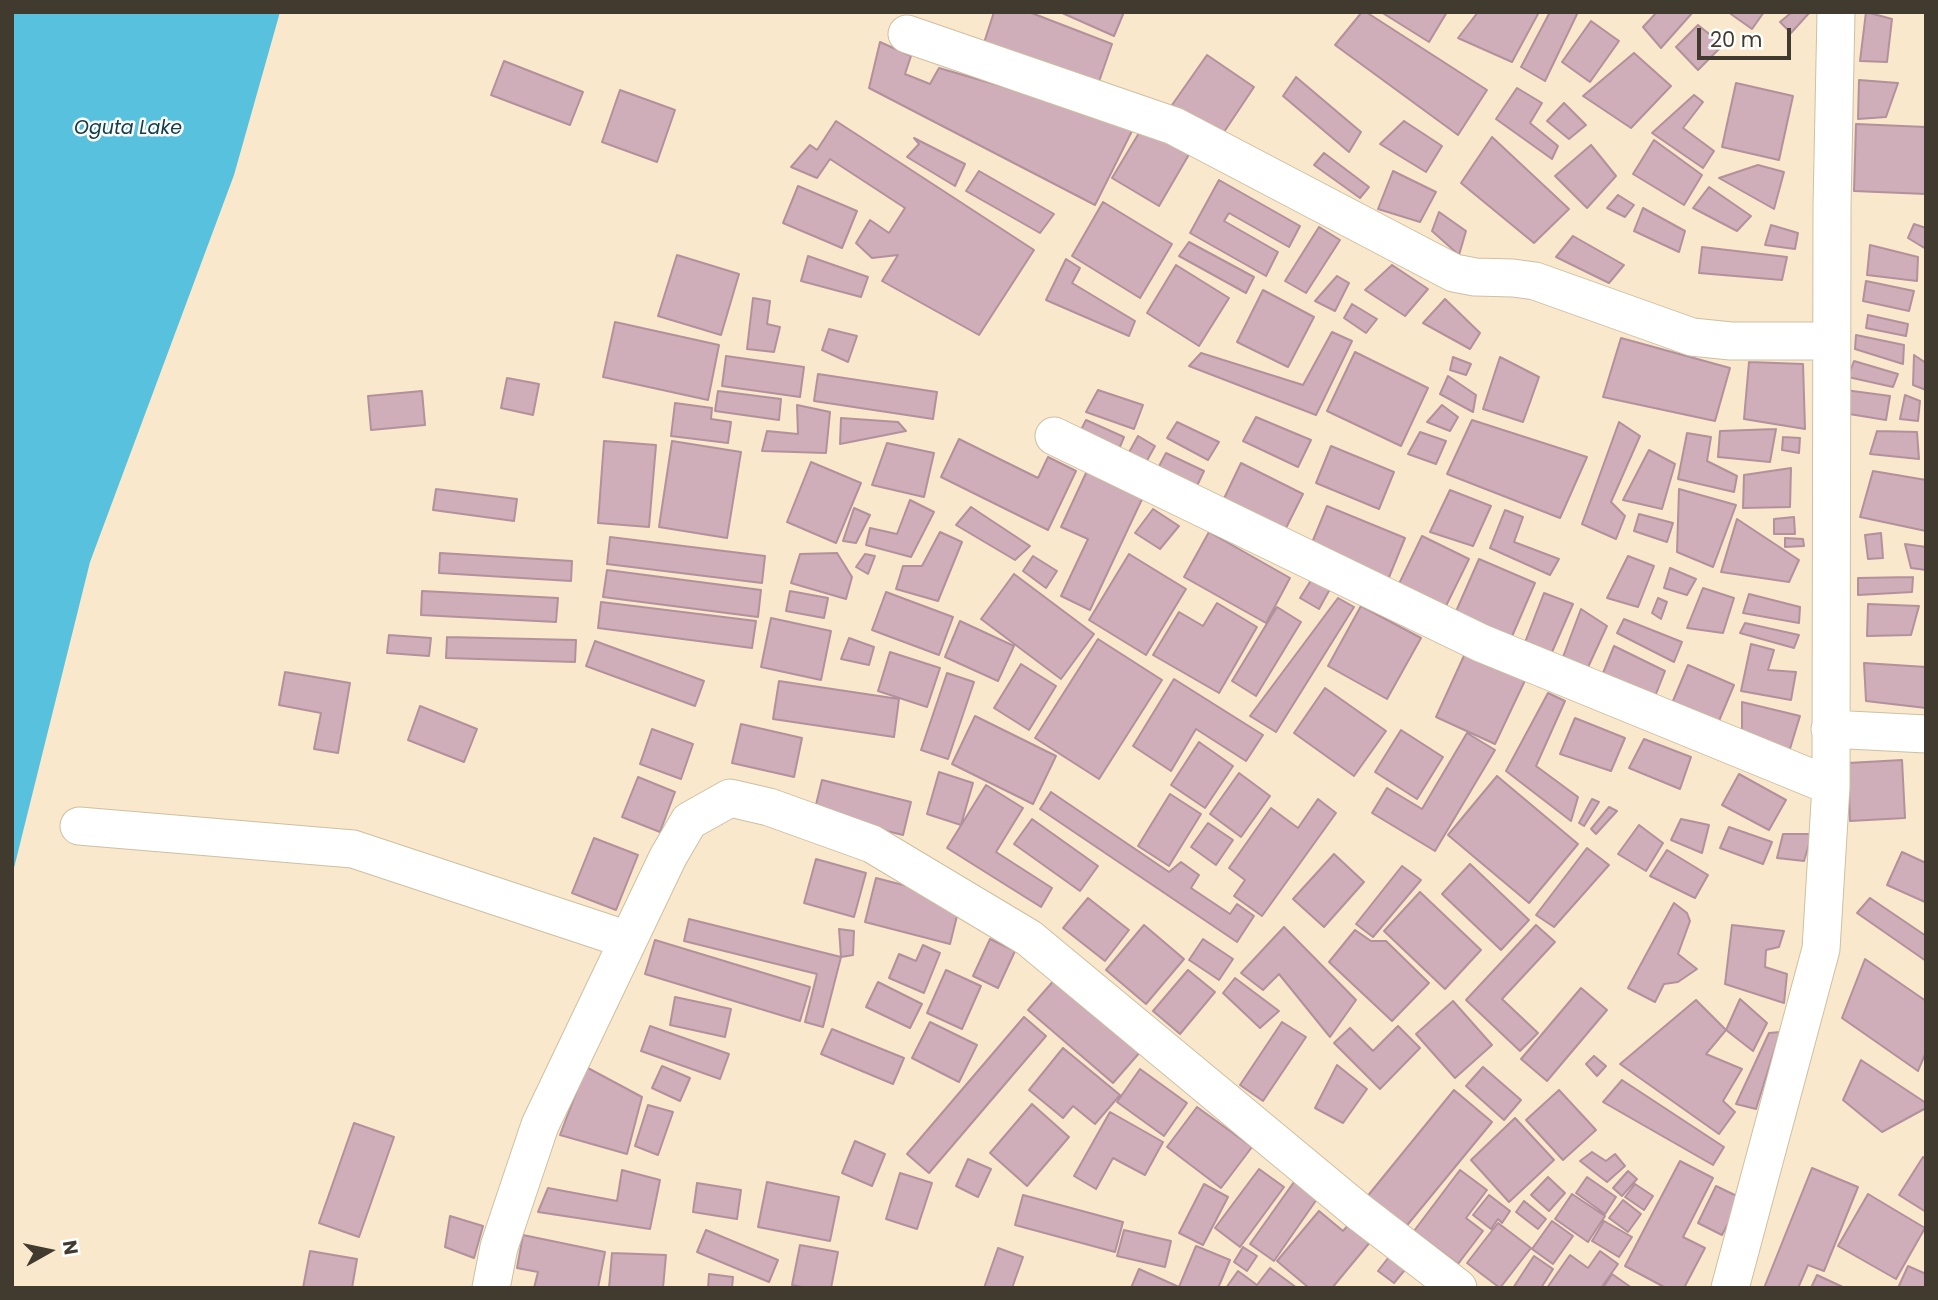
<!DOCTYPE html>
<html>
<head>
<meta charset="utf-8">
<style>
  body { margin:0 }
  #map { position:relative; width:1938px; height:1300px; overflow:hidden; background:#f9e8cb; font-family:Poppins,sans-serif }
  canvas { display:block }
  .frame { position:absolute; inset:0; border:14px solid #413a2f; pointer-events:none }
  .north { position:absolute; left:14px; top:1216px; width:70px; height:70px; -webkit-text-stroke:5px #fff; paint-order:stroke; rotate:81deg; font-size:19px; font-weight:700; line-height:28px; text-align:center; color:#413a2f }
  .north::after { content:''; display:block; margin:auto; width:24px; height:32px; background:#413a2f; clip-path:polygon(50% 0,100% 100%,50% 72%,0 100%) }
  .scale { position:absolute; left:1697px; top:28px; width:94px; height:32px; box-sizing:border-box; border:4px solid #413a2f; border-top:0; padding-left:9px; font-size:21px; line-height:24px; white-space:nowrap; color:#413a2f; -webkit-text-stroke:5px #fff; paint-order:stroke }
</style>
</head>
<body>
<div id="map">
<canvas width="1938" height="1300"></canvas>
<div class="frame"></div>
<div class="north">N</div>
<div class="scale">20 m</div>
</div>
<script>
const context = document.querySelector('canvas').getContext('2d');
context.lineJoin = 'round';
function paint(path, color) {
  context.fillStyle = color;
  context.fill(path, 'evenodd');
}
function shape(rows) {
  const path = new Path2D();
  for (const r of rows) {
    path.moveTo(r[0], r[1]);
    for (let i = 2; i < r.length; i += 2) path.lineTo(r[i], r[i + 1]);
  }
  return path;
}
function strokePath(path, color, width, dash) {
  context.strokeStyle = color;
  context.lineWidth = width;
  context.lineCap = dash ? 'butt' : 'round';
  context.setLineDash(dash || []);
  context.stroke(path);
}
function drawText(font, color, halo, rows, align = 'center') {
  context.font = font + ' Poppins,sans-serif';
  context.lineWidth = 5;
  context.setLineDash([]);
  context.textBaseline = 'middle';
  context.strokeStyle = halo;
  context.fillStyle = color;
  for (const [text, x, y, turn = 0] of rows) {
    context.save();
    context.translate(x, y);
    context.rotate((+turn || 0) * Math.PI / 180);
    context.textAlign = isNaN(turn) ? turn : align;
    if (halo) context.strokeText(text, 0, 0);
    context.fillText(text, 0, 0);
    context.restore();
  }
}
paint(shape([
  [12,12,280,12,234,175,90,562,12,876]
]), '#57c1de');
const building = shape([
  [994,12,1029,12,1112,44,1095,93,981,52,994,12],
  [1060,12,1124,12,1114,36,1060,12],
  [1362,12,1366,12,1487,90,1458,135,1335,45,1362,12],
  [1381,12,1447,12,1429,42,1381,12],
  [1478,12,1539,12,1512,62,1458,38,1478,12],
  [1550,12,1578,12,1545,81,1521,67,1550,12],
  [1657,12,1693,12,1661,48,1643,27,1657,12],
  [1728,12,1764,12,1752,29,1728,12],
  [1792,12,1810,12,1791,33,1780,22,1792,12],
  [1866,12,1892,19,1887,62,1860,61,1866,12],
  [1591,21,1619,41,1590,82,1562,62,1591,21],
  [1698,25,1723,45,1698,70,1676,47,1698,25],
  [880,42,911,56,905,74,930,84,939,68,1135,125,1095,205,869,88,880,42],
  [1634,53,1671,86,1631,128,1583,96,1634,53],
  [1207,55,1254,87,1220,138,1172,105,1207,55],
  [504,61,583,92,570,125,491,95,504,61],
  [1296,77,1361,132,1349,152,1283,96,1296,77],
  [1859,80,1898,83,1886,117,1858,119,1859,80],
  [1736,83,1793,96,1779,160,1722,147,1736,83],
  [1517,88,1542,103,1530,123,1558,146,1552,159,1496,119,1517,88],
  [620,90,675,110,657,162,602,142,620,90],
  [1694,95,1703,102,1683,128,1714,151,1703,168,1652,133,1694,95],
  [1564,103,1586,125,1569,139,1547,121,1564,103],
  [836,121,1034,250,979,335,882,281,898,255,872,258,856,243,870,220,889,233,905,208,830,159,817,178,791,167,810,145,817,150,836,121],
  [1404,121,1442,146,1426,172,1380,144,1404,121],
  [1145,123,1191,151,1159,206,1112,178,1145,123],
  [1856,124,1926,127,1926,194,1854,191,1856,124],
  [1492,137,1569,209,1534,243,1461,183,1492,137],
  [914,138,965,164,955,186,907,157,919,144,914,138],
  [1654,140,1702,175,1684,205,1633,174,1654,140],
  [1591,145,1616,176,1587,208,1555,176,1591,145],
  [1324,153,1369,187,1360,198,1314,165,1324,153],
  [1758,165,1784,172,1774,209,1719,178,1758,165],
  [979,171,1054,214,1040,233,966,191,979,171],
  [1393,171,1436,192,1420,222,1378,209,1393,171],
  [1219,180,1300,226,1289,247,1229,213,1224,221,1278,252,1266,276,1190,233,1219,180],
  [798,186,857,211,842,248,783,223,798,186],
  [1709,187,1751,216,1737,231,1693,208,1709,187],
  [1618,195,1634,205,1625,217,1607,208,1618,195],
  [1103,202,1172,244,1140,298,1072,256,1103,202],
  [1643,208,1685,231,1679,252,1634,231,1643,208],
  [1439,212,1466,231,1459,255,1432,231,1439,212],
  [1914,224,1926,228,1926,249,1908,238,1914,224],
  [1771,225,1798,233,1795,249,1765,245,1771,225],
  [1319,227,1340,240,1306,293,1285,281,1319,227],
  [1573,236,1624,265,1609,283,1556,257,1573,236],
  [1189,242,1254,277,1246,293,1179,256,1189,242],
  [1870,245,1918,257,1917,281,1867,275,1870,245],
  [1702,247,1787,257,1782,280,1699,273,1702,247],
  [677,255,739,274,721,335,658,316,677,255],
  [808,256,868,277,861,297,801,281,808,256],
  [1066,259,1080,268,1072,283,1135,321,1129,336,1046,300,1066,259],
  [1176,265,1229,298,1199,346,1147,313,1176,265],
  [1392,265,1428,289,1405,316,1365,290,1392,265],
  [1337,276,1349,283,1335,311,1315,301,1337,276],
  [1866,281,1914,291,1909,311,1863,301,1866,281],
  [1263,290,1314,317,1288,367,1237,342,1263,290],
  [753,298,770,301,767,324,780,327,774,352,747,349,753,298],
  [1445,299,1480,333,1470,349,1423,323,1445,299],
  [1352,304,1377,319,1366,333,1344,318,1352,304],
  [1868,315,1908,324,1906,336,1866,328,1868,315],
  [615,322,719,345,708,400,603,377,615,322],
  [829,329,857,336,848,362,822,350,829,329],
  [1332,332,1352,341,1316,415,1189,366,1201,353,1303,385,1332,332],
  [1856,335,1904,345,1903,364,1855,349,1856,335],
  [1621,338,1730,368,1715,421,1603,397,1621,338],
  [1355,352,1428,388,1401,446,1327,411,1355,352],
  [1914,355,1926,363,1926,390,1913,385,1914,355],
  [726,356,804,367,800,397,722,386,726,356],
  [1453,357,1471,364,1466,375,1450,370,1453,357],
  [1500,357,1539,377,1523,422,1483,409,1500,357],
  [1854,361,1898,374,1893,387,1848,377,1854,361],
  [1749,362,1803,364,1805,429,1744,419,1749,362],
  [818,374,937,392,933,419,814,401,818,374],
  [1448,376,1476,395,1473,412,1440,394,1448,376],
  [507,378,539,384,533,415,501,408,507,378],
  [1098,390,1143,405,1134,429,1086,412,1098,390],
  [1845,390,1890,396,1886,420,1843,413,1845,390],
  [422,391,425,425,371,430,368,396,422,391],
  [718,391,781,399,779,420,715,411,718,391],
  [1905,395,1920,401,1918,421,1900,419,1905,395],
  [675,403,712,408,711,419,731,422,728,443,671,436,675,403],
  [797,405,830,412,826,453,762,451,767,431,798,434,797,405],
  [1442,405,1458,417,1450,431,1427,422,1442,405],
  [1256,417,1311,440,1298,467,1243,441,1256,417],
  [841,418,898,422,906,431,840,444,841,418],
  [1086,420,1124,437,1117,454,1078,436,1086,420],
  [1472,420,1587,457,1560,518,1447,474,1472,420],
  [1177,422,1219,442,1208,460,1167,438,1177,422],
  [1619,422,1640,436,1611,502,1625,516,1616,539,1582,524,1619,422],
  [1776,429,1770,462,1718,457,1720,431,1776,429],
  [1877,431,1917,432,1919,459,1870,454,1877,431],
  [1420,432,1446,441,1436,464,1408,454,1420,432],
  [1687,433,1711,437,1707,461,1737,476,1734,492,1678,479,1687,433],
  [1138,436,1155,446,1144,466,1127,456,1138,436],
  [1783,437,1800,438,1799,453,1782,450,1783,437],
  [959,439,1038,478,1048,457,1076,471,1048,530,941,477,959,439],
  [604,441,656,445,649,527,598,523,604,441],
  [672,441,741,452,727,538,659,527,672,441],
  [887,443,934,453,924,497,872,485,887,443],
  [1331,446,1394,472,1379,509,1316,483,1331,446],
  [1649,450,1675,464,1662,509,1623,500,1649,450],
  [1166,453,1204,471,1195,490,1157,470,1166,453],
  [811,462,861,483,836,543,787,522,811,462],
  [1241,463,1303,494,1280,540,1219,509,1241,463],
  [1791,468,1790,507,1743,508,1744,475,1791,468],
  [1087,471,1143,497,1090,610,1061,596,1088,539,1061,527,1087,471],
  [1873,471,1926,480,1926,531,1860,517,1873,471],
  [436,489,517,499,514,521,433,510,436,489],
  [1679,489,1736,505,1713,567,1677,552,1679,489],
  [1450,490,1491,506,1473,546,1430,532,1450,490],
  [910,500,934,512,911,557,866,545,870,528,897,534,910,500],
  [1327,506,1405,538,1385,587,1307,555,1327,506],
  [971,507,1030,546,1015,560,956,525,971,507],
  [854,508,870,515,856,543,843,541,854,508],
  [1153,509,1179,526,1160,549,1135,533,1153,509],
  [1505,510,1523,517,1514,542,1559,559,1550,575,1490,548,1505,510],
  [1639,514,1673,523,1667,542,1634,531,1639,514],
  [1794,517,1795,534,1774,534,1774,519,1794,517],
  [1737,519,1799,560,1789,582,1721,572,1737,519],
  [940,532,962,542,938,601,896,589,903,566,922,566,940,532],
  [1209,532,1290,578,1266,623,1184,577,1209,532],
  [1881,533,1883,558,1868,559,1865,535,1881,533],
  [1422,536,1469,559,1443,612,1397,588,1422,536],
  [610,537,765,556,762,583,607,564,610,537],
  [1785,538,1803,539,1804,546,1785,547,1785,538],
  [1905,544,1926,547,1926,570,1911,568,1905,544],
  [440,553,572,561,571,581,439,573,440,553],
  [837,553,852,577,846,599,791,583,800,554,837,553],
  [865,554,875,556,868,574,856,567,865,554],
  [1129,554,1186,589,1146,655,1089,620,1129,554],
  [1033,556,1057,571,1046,588,1023,571,1033,556],
  [1628,556,1654,566,1638,607,1607,598,1628,556],
  [1479,559,1535,583,1510,641,1454,616,1479,559],
  [1670,568,1696,579,1687,595,1664,588,1670,568],
  [607,570,761,590,758,617,603,597,607,570],
  [1014,574,1094,634,1061,679,981,619,1014,574],
  [1313,577,1330,589,1319,609,1300,598,1313,577],
  [1913,577,1912,592,1858,595,1858,578,1913,577],
  [1703,588,1734,598,1723,633,1687,628,1703,588],
  [422,591,558,598,556,622,421,615,422,591],
  [790,591,828,598,824,618,786,611,790,591],
  [886,592,953,617,939,655,872,630,886,592],
  [1544,593,1573,604,1549,659,1524,645,1544,593],
  [1749,594,1800,607,1799,623,1743,613,1749,594],
  [1338,598,1354,607,1276,732,1250,716,1338,598],
  [1658,598,1667,602,1661,619,1652,613,1658,598],
  [601,602,756,621,752,648,598,628,601,602],
  [1217,603,1257,627,1219,693,1153,655,1179,612,1203,626,1217,603],
  [1868,604,1919,606,1911,635,1867,636,1868,604],
  [1361,606,1421,638,1387,699,1328,666,1361,606],
  [1277,607,1301,622,1256,696,1232,681,1277,607],
  [1581,609,1607,626,1584,676,1560,665,1581,609],
  [771,618,831,631,821,680,761,667,771,618],
  [1624,619,1682,642,1674,662,1617,633,1624,619],
  [960,621,1014,646,998,681,945,657,960,621],
  [1745,623,1799,635,1794,648,1740,633,1745,623],
  [389,635,431,638,429,656,387,653,389,635],
  [447,637,576,640,575,662,446,658,447,637],
  [849,638,874,647,869,665,841,659,849,638],
  [1098,639,1162,680,1099,779,1035,738,1098,639],
  [595,641,704,681,695,706,586,666,595,641],
  [1751,644,1774,650,1768,670,1796,672,1791,700,1741,691,1751,644],
  [1614,646,1665,671,1654,699,1601,678,1614,646],
  [1468,647,1528,674,1495,744,1436,717,1468,647],
  [890,652,940,668,927,707,878,691,890,652],
  [1864,663,1926,667,1926,708,1866,701,1864,663],
  [1021,664,1056,686,1029,730,994,708,1021,664],
  [1688,665,1734,685,1716,728,1670,708,1688,665],
  [285,672,350,683,338,753,314,749,321,713,279,705,285,672],
  [947,673,974,682,948,759,921,750,947,673],
  [1174,679,1263,735,1246,761,1196,729,1171,771,1133,746,1174,679],
  [779,681,899,699,894,737,773,719,779,681],
  [1325,688,1386,731,1354,776,1294,733,1325,688],
  [1548,693,1565,701,1536,766,1578,797,1571,821,1506,771,1548,693],
  [1742,702,1800,716,1789,752,1742,737,1742,702],
  [420,706,477,729,464,762,408,740,420,706],
  [975,716,1056,756,1033,804,952,764,975,716],
  [1575,718,1625,738,1611,771,1560,754,1575,718],
  [741,724,802,738,794,777,732,763,741,724],
  [652,729,693,744,681,779,640,764,652,729],
  [1401,730,1443,757,1417,799,1375,772,1401,730],
  [1467,733,1495,750,1435,851,1372,813,1387,788,1422,809,1467,733],
  [1644,739,1691,757,1680,789,1629,768,1644,739],
  [1199,742,1233,766,1205,808,1171,785,1199,742],
  [1902,760,1905,818,1850,821,1848,763,1902,760],
  [939,772,973,783,961,825,927,814,939,772],
  [1239,773,1270,796,1241,837,1210,814,1239,773],
  [1739,774,1786,800,1769,830,1722,805,1739,774],
  [1497,776,1578,844,1529,903,1448,835,1497,776],
  [638,777,675,792,660,832,622,817,638,777],
  [822,780,911,802,903,835,814,813,822,780],
  [986,785,1023,808,996,852,1052,888,1041,907,947,848,986,785],
  [1051,792,1169,872,1181,862,1199,875,1191,888,1230,914,1237,904,1254,916,1237,942,1040,809,1051,792],
  [1170,794,1201,814,1169,866,1138,846,1170,794],
  [1318,799,1336,813,1262,916,1234,896,1245,880,1229,868,1271,808,1298,828,1318,799],
  [1592,799,1599,802,1584,826,1579,823,1592,799],
  [1609,807,1617,811,1596,834,1591,829,1609,807],
  [1032,819,1098,866,1080,891,1014,844,1032,819],
  [1681,819,1709,825,1702,853,1671,840,1681,819],
  [1208,823,1233,840,1216,865,1191,847,1208,823],
  [1639,825,1663,843,1646,871,1618,854,1639,825],
  [1729,827,1772,842,1763,864,1720,848,1729,827],
  [1783,834,1812,834,1804,861,1777,858,1783,834],
  [594,838,638,855,616,910,572,893,594,838],
  [1587,848,1609,865,1554,927,1536,915,1587,848],
  [1667,850,1708,875,1695,898,1650,876,1667,850],
  [1902,852,1926,863,1925,902,1887,885,1902,852],
  [1334,854,1364,882,1324,927,1293,899,1334,854],
  [816,859,866,873,854,917,804,903,816,859],
  [1470,864,1529,920,1501,950,1442,894,1470,864],
  [1402,866,1421,880,1373,937,1356,924,1402,866],
  [876,878,961,900,950,944,865,922,876,878],
  [1420,892,1481,950,1445,989,1384,931,1420,892],
  [1088,898,1129,930,1105,961,1063,928,1088,898],
  [1870,898,1926,936,1926,961,1857,913,1870,898],
  [1674,903,1687,913,1690,921,1678,954,1697,969,1678,982,1664,984,1655,1002,1628,988,1674,903],
  [689,919,841,957,823,1027,805,1022,817,974,684,941,689,919],
  [1144,925,1184,959,1146,1004,1106,970,1144,925],
  [1536,925,1555,942,1502,999,1538,1033,1520,1051,1466,1000,1536,925],
  [1732,925,1784,931,1779,947,1766,950,1765,967,1787,974,1784,1003,1725,984,1732,925],
  [1284,927,1356,1000,1330,1037,1279,974,1263,990,1241,973,1284,927],
  [839,929,854,931,853,955,841,957,839,929],
  [1355,930,1371,941,1386,941,1429,983,1392,1021,1329,962,1355,930],
  [990,939,1015,951,998,988,973,976,990,939],
  [1203,939,1233,959,1219,980,1189,960,1203,939],
  [655,940,810,987,800,1021,645,974,655,940],
  [923,945,940,953,924,993,889,978,899,954,916,961,923,945],
  [1865,959,1926,1001,1926,1052,1918,1071,1842,1018,1865,959],
  [946,970,981,986,962,1029,927,1013,946,970],
  [1188,970,1215,992,1180,1034,1153,1011,1188,970],
  [1056,978,1141,1051,1113,1083,1028,1010,1056,978],
  [1235,978,1279,1011,1260,1028,1223,993,1235,978],
  [878,982,922,1004,910,1028,866,1007,878,982],
  [1581,988,1607,1010,1547,1081,1521,1059,1581,988],
  [675,997,731,1009,725,1037,670,1025,675,997],
  [1740,999,1767,1023,1753,1051,1726,1030,1740,999],
  [1696,1000,1726,1030,1706,1054,1742,1069,1723,1101,1735,1112,1719,1134,1620,1064,1696,1000],
  [1453,1001,1492,1045,1455,1078,1416,1034,1453,1001],
  [1024,1017,1046,1036,929,1173,907,1154,1024,1017],
  [930,1022,977,1045,959,1082,912,1058,930,1022],
  [1282,1022,1306,1037,1263,1101,1240,1085,1282,1022],
  [650,1026,729,1054,720,1079,641,1051,650,1026],
  [1398,1026,1420,1048,1380,1089,1334,1043,1350,1028,1373,1051,1398,1026],
  [832,1029,904,1058,893,1084,821,1054,832,1029],
  [1780,1032,1756,1109,1736,1104,1769,1033,1780,1032],
  [1063,1048,1120,1095,1095,1124,1073,1106,1063,1118,1029,1090,1063,1048],
  [1594,1056,1606,1066,1597,1076,1586,1064,1594,1056],
  [1861,1060,1926,1103,1926,1108,1882,1132,1843,1100,1861,1060],
  [1337,1065,1367,1089,1343,1123,1315,1108,1337,1065],
  [662,1066,690,1078,680,1101,652,1088,662,1066],
  [586,1067,642,1097,627,1154,560,1135,586,1067],
  [1483,1067,1521,1100,1504,1120,1466,1086,1483,1067],
  [1140,1069,1187,1103,1164,1136,1117,1102,1140,1069],
  [1622,1080,1724,1147,1713,1165,1603,1102,1622,1080],
  [1454,1090,1492,1122,1404,1229,1366,1198,1454,1090],
  [1559,1090,1596,1130,1563,1160,1526,1120,1559,1090],
  [1032,1104,1069,1137,1027,1186,990,1153,1032,1104],
  [648,1105,673,1112,658,1155,635,1146,648,1105],
  [1197,1107,1252,1147,1221,1188,1167,1147,1197,1107],
  [1110,1112,1163,1142,1145,1175,1113,1158,1096,1189,1074,1176,1110,1112],
  [1515,1118,1554,1160,1509,1202,1471,1160,1515,1118],
  [354,1123,394,1137,359,1237,319,1223,354,1123],
  [855,1141,885,1154,872,1186,842,1173,855,1141],
  [1592,1152,1606,1161,1615,1154,1625,1166,1607,1182,1580,1161,1592,1152],
  [1923,1157,1926,1159,1926,1212,1899,1195,1923,1157],
  [968,1159,991,1169,978,1197,956,1186,968,1159],
  [1680,1161,1713,1178,1683,1237,1705,1248,1684,1288,1666,1288,1625,1266,1680,1161],
  [1812,1168,1858,1187,1824,1271,1808,1265,1798,1288,1764,1288,1812,1168],
  [1259,1169,1284,1187,1240,1247,1215,1228,1259,1169],
  [622,1170,660,1180,650,1229,538,1212,548,1188,617,1201,622,1170],
  [1460,1170,1487,1190,1466,1218,1483,1231,1458,1264,1414,1231,1460,1170],
  [1628,1171,1637,1179,1622,1196,1613,1188,1628,1171],
  [900,1173,932,1183,917,1229,886,1219,900,1173],
  [1548,1177,1565,1193,1549,1211,1531,1195,1548,1177],
  [1587,1177,1616,1197,1605,1214,1576,1193,1587,1177],
  [767,1182,839,1197,830,1241,758,1227,767,1182],
  [1294,1182,1317,1199,1274,1261,1250,1244,1294,1182],
  [697,1183,741,1190,737,1219,693,1212,697,1183],
  [1204,1184,1228,1197,1203,1245,1179,1233,1204,1184],
  [1635,1184,1653,1196,1644,1210,1625,1197,1635,1184],
  [1716,1186,1741,1198,1722,1235,1698,1223,1716,1186],
  [1572,1194,1605,1216,1588,1242,1555,1219,1572,1194],
  [1868,1194,1925,1228,1896,1279,1838,1246,1868,1194],
  [1023,1195,1123,1222,1115,1252,1015,1225,1023,1195],
  [1489,1195,1510,1211,1502,1223,1498,1219,1491,1229,1473,1215,1489,1195],
  [1623,1200,1641,1214,1628,1232,1609,1218,1623,1200],
  [1524,1201,1546,1219,1538,1229,1516,1212,1524,1201],
  [1319,1211,1343,1231,1350,1223,1371,1241,1332,1288,1309,1288,1277,1261,1319,1211],
  [450,1216,483,1226,474,1258,445,1247,450,1216],
  [1552,1221,1573,1236,1553,1264,1532,1249,1552,1221],
  [1604,1221,1632,1237,1619,1257,1592,1241,1604,1221],
  [1498,1223,1531,1248,1500,1288,1467,1263,1498,1223],
  [706,1230,778,1260,769,1282,697,1252,706,1230],
  [1124,1230,1171,1241,1165,1267,1117,1256,1124,1230],
  [523,1235,605,1252,598,1288,534,1288,538,1272,517,1268,523,1235],
  [800,1245,838,1252,831,1288,807,1288,792,1285,800,1245],
  [1196,1246,1230,1260,1218,1288,1131,1288,1139,1269,1179,1287,1196,1246],
  [1243,1247,1257,1256,1247,1271,1234,1262,1243,1247],
  [998,1248,1023,1257,1012,1288,984,1288,998,1248],
  [310,1251,357,1259,352,1288,303,1288,310,1251],
  [1600,1251,1618,1264,1601,1288,1547,1288,1570,1255,1588,1268,1600,1251],
  [612,1253,666,1255,663,1288,609,1288,612,1253],
  [1392,1253,1408,1266,1394,1283,1378,1271,1392,1253],
  [1534,1256,1553,1269,1541,1288,1513,1288,1534,1256],
  [1908,1266,1926,1274,1926,1288,1898,1288,1908,1266],
  [1270,1268,1297,1288,1226,1288,1238,1271,1257,1285,1270,1268],
  [709,1274,733,1277,732,1288,708,1288,709,1274],
  [1612,1274,1632,1288,1603,1288,1612,1274],
  [1817,1275,1845,1288,1811,1288,1817,1275]
]);
paint(building, '#cfadb9');
strokePath(building, '#b2919d', 2);
const minor = shape([
  [907,34,1174,126,1454,273,1475,277,1513,278,1535,281,1692,337,1731,341,1831,341],
  [1054,436,1481,643,1831,786],
  [1830,729,1926,734],
  [79,826,353,849,628,940],
  [491,1288,499,1247,540,1125,668,857,689,821,730,798,769,807,872,844,1029,938,1358,1211,1458,1288],
  [1730,1288,1821,949,1831,786,1832,207,1836,12]
]);
strokePath(minor, '#cfbfa3', 39);
strokePath(minor, '#fff', 37);
drawText('italic 19px', '#10404c', '#fff', [
  ["Oguta Lake",128,129]
]);
</script>
</body>
</html>
